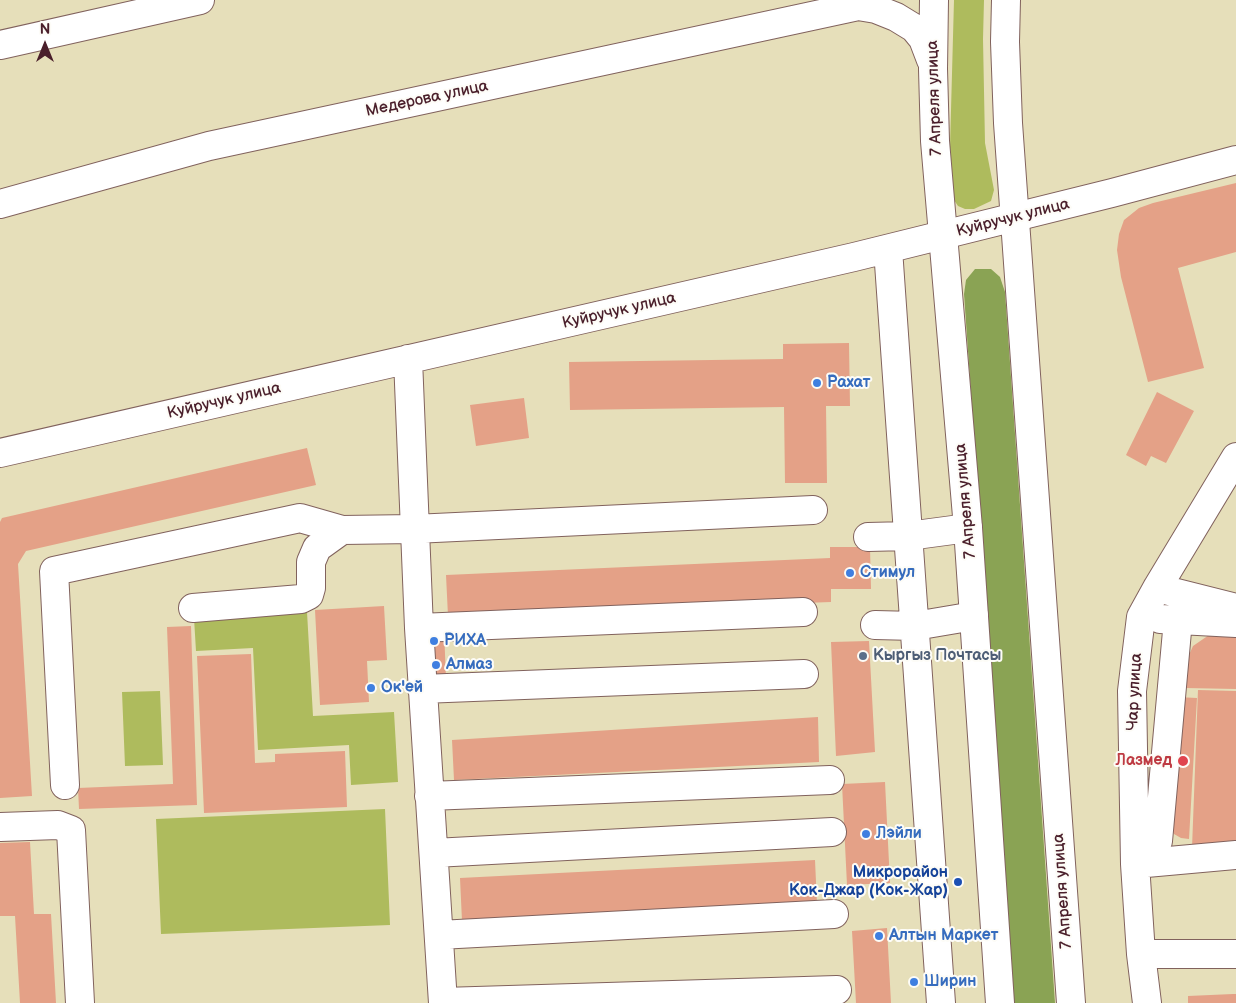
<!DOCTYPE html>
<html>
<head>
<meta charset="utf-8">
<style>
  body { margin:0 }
  #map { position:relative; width:1236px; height:1003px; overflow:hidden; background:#e6dfba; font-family:"Balsamiq Sans",sans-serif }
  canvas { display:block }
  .north { position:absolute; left:20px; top:20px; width:50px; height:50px; -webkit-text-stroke:4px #fdfcf7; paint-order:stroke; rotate:0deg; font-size:14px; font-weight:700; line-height:20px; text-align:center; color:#4a1f2b }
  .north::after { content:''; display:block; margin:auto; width:18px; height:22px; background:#4a1f2b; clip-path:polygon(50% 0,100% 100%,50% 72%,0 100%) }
</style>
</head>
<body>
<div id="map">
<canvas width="1236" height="1003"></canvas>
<div class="north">N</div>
</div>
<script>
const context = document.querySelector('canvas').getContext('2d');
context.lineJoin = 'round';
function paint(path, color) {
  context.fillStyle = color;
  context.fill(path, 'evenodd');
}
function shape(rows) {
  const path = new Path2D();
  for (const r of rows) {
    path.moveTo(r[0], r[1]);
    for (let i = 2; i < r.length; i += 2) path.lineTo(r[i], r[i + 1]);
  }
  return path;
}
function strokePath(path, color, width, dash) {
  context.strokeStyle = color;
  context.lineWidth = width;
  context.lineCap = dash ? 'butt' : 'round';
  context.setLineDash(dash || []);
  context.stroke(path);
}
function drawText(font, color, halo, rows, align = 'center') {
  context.font = font + ' "Balsamiq Sans",sans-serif';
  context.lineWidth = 4;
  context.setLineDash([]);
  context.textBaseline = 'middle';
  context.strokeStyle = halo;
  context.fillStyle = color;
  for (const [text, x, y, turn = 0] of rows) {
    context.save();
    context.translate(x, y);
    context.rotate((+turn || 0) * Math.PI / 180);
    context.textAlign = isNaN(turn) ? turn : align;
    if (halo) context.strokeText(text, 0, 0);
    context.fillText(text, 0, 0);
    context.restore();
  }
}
paint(shape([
  [954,0,984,0,983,39,985,143,994,190,991,201,974,209,965,209,958,206,954,200,950,147],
  [307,612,313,716,394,712,398,782,351,785,349,745,258,750,253,648,196,651,194,618],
  [160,691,163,765,125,766,122,692],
  [385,809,390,925,161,934,156,819]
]), '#aebb5d');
paint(shape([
  [975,269,991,269,1000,277,1005,292,1055,1003,1014,1003,964,294,966,280]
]), '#8aa354');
paint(shape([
  [1236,183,1236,252,1178,268,1204,368,1148,382,1121,277,1117,250,1119,234,1124,220,1139,208,1153,203],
  [849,343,850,406,826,406,827,483,785,483,784,407,570,410,569,362,783,359,783,344],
  [1157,392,1194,411,1166,463,1151,456,1146,466,1126,455],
  [524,398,529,438,476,446,470,405],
  [307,448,316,485,26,551,18,564,32,796,0,798,0,522,2,518],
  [830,547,870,547,871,589,831,589,831,602,448,616,446,575,830,558],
  [384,606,387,660,367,661,369,702,320,705,315,610],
  [191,626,197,805,79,809,78,788,173,784,167,627],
  [444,630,446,678,426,679,424,631],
  [1236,631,1236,689,1185,688,1185,664,1193,646,1209,635],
  [869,641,875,752,836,756,831,642],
  [251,654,255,763,275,762,275,754,345,751,347,807,204,813,197,656],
  [1198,690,1236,691,1236,849,1192,848],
  [1177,697,1197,698,1189,839,1181,838,1174,834,1170,825],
  [818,717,819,762,454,780,452,740],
  [885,782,890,883,847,885,842,784],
  [30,842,34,914,51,914,56,1003,20,1003,15,916,0,916,0,843],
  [815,860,817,904,462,921,460,878],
  [887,928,891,1003,856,1003,852,931],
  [1233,994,1236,994,1236,1003,1188,1003,1188,996]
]), '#e4a187');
const minor = shape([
  [0,45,200,0],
  [888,249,941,1003],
  [408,359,419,628,443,1003],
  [0,453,854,257,1112,193,1236,160],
  [868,537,908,536,968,528],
  [1157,588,1236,608],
  [193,608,301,599,309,595,311,588,311,562,317,548,342,530],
  [1160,619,1236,623],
  [875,625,915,626,974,616],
  [419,628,803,612],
  [422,689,804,674],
  [65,785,54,571,300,518,342,530,414,529,813,510],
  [429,796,830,780],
  [0,827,58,825,71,830,80,1003],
  [1158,841,1178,620],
  [434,853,832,832],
  [1135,864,1236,855],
  [439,935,834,914],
  [1141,954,1236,954],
  [443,1002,837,990],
  [1147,1003,1141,954,1135,864,1132,691,1141,617,1157,588,1236,457]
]);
const major = shape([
  [934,0,933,69,935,141,968,528,1000,1003],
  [1006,0,1005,42,1008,123,1071,1003],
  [858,6,876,9,896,17,914,28,923,39,931,60],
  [0,204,209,146,858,6,867,0]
]);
strokePath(minor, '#81625d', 30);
strokePath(major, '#81625d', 30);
strokePath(minor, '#fff', 28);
strokePath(major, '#fff', 28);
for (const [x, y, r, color] of [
  [817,383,5,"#3f7fe0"],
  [850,573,5,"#3f7fe0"],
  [434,641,5,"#3f7fe0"],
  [863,656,5,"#5c6f8a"],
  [436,665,5,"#3f7fe0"],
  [371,688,5,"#3f7fe0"],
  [1183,761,6,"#e0444e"],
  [866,834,5,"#3f7fe0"],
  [958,882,5,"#1a4fb4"],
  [879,936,5,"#3f7fe0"],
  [914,982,5,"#3f7fe0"]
]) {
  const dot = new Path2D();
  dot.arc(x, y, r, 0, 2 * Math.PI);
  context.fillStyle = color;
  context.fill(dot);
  strokePath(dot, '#fdfcf7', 2);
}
drawText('16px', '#4a1f2b', '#fdfcf7', [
  ["7 Апреля улица",935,98,-92],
  ["Медерова улица",427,99,-12],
  ["Куйручук улица",1013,218,-14],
  ["Куйручук улица",619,311,-13],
  ["Куйручук улица",224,401,-13],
  ["7 Апреля улица",966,501,-95],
  ["Чар улица",1135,692,-87],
  ["7 Апреля улица",1063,891,-94]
]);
drawText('bold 16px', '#366cbe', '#fdfcf7', [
  ["Рахат",827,383],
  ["Стимул",860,573],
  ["РИХА",444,641],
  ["Алмаз",446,665],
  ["Ок'ей",381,688],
  ["Лэйли",876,834],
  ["Алтын Маркет",889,936],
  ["Ширин",924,982]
], 'left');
drawText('bold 16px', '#4e5e75', '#fdfcf7', [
  ["Кыргыз Почтасы",873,656]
], 'left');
drawText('bold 16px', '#be3a42', '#fdfcf7', [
  ["Лазмед",1172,761]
], 'right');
drawText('bold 16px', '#164399', '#fdfcf7', [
  ["Микрорайон",948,873],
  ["Кок-Джар (Кок-Жар)",948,891]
], 'right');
</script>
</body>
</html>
